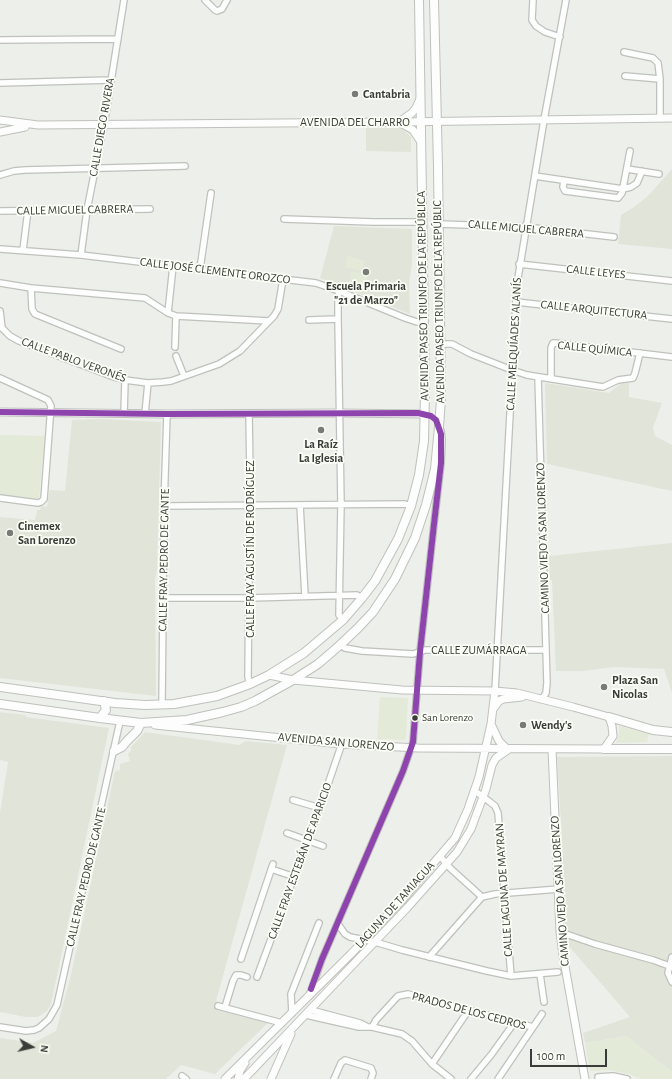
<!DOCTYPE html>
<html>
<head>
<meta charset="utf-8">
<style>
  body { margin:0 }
  #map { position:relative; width:672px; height:1079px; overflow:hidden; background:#edefea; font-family:"Alegreya Sans",sans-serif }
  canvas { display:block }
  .north { position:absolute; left:12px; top:1027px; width:40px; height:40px; -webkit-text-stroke:3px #fbfef5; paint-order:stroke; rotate:98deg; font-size:11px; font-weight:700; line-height:16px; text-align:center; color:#3b3c39 }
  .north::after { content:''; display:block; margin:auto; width:14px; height:18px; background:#3b3c39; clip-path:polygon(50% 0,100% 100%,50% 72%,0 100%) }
  .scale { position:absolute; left:530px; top:1049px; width:77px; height:18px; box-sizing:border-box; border:2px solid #3b3c39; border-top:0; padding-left:5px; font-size:12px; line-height:14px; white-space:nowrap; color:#3b3c39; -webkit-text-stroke:3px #fbfef5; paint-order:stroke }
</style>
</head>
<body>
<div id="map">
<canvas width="672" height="1079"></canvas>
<div class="north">N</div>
<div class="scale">100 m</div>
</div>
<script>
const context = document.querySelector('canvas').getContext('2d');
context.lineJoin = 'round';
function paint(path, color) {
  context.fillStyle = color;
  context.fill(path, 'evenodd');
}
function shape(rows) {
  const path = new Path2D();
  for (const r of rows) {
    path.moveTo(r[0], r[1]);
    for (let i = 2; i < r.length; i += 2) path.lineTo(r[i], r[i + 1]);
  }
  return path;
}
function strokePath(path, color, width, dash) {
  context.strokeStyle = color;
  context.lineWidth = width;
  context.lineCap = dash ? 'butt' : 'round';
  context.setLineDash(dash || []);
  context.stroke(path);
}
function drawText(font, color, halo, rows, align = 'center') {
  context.font = font + ' "Alegreya Sans",sans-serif';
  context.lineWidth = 3.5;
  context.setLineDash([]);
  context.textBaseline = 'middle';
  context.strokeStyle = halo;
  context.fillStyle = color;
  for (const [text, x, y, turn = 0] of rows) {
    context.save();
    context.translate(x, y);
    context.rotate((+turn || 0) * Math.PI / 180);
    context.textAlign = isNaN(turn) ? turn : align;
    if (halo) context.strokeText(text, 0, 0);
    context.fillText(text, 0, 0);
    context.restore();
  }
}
paint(shape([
  [366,128,401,128,411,137,411,152,366,151],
  [672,169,672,249,618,244,621,215,634,207,648,196],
  [334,226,412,229,412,265,409,283,410,314,320,278],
  [545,383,609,393,620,384,629,383,629,397,662,403,653,428,655,436,672,445,672,491,547,464],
  [99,419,161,422,157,569,155,581,156,696,0,678,0,517,35,520,37,510,40,510,41,506,47,507,50,490,65,491,72,420],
  [672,543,672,693,664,669,614,667,583,671,556,671,552,580,550,580,549,556],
  [0,712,26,715,26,717,109,728,51,1004,47,1011,38,1017,26,1017,0,1012,0,813,8,762,0,760],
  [145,732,240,745,245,741,287,745,216,1001,274,1017,215,1074,181,1065,166,1079,0,1079,0,1038,33,1043,56,1031,71,975,115,771,120,770,120,764,130,761,128,754,132,749,130,748],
  [672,756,672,1071,660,1063,626,1036,585,1043,583,1033,630,1017,567,944,564,921,562,838,557,757]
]), '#e1e4d9');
paint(shape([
  [348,256,365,261,362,271,345,267],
  [351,271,368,275,366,286,349,282],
  [0,435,45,436,39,499,0,495],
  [381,697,408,698,406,737,404,740,377,739,380,698],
  [619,726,649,734,647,742,616,743,619,734],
  [626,1036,660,1063,672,1071,672,1079,640,1079,629,1074,610,1070,590,1071,585,1043]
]), '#e4ead8');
const street = shape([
  [205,0,215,10,217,11,222,9,227,0],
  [533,0,532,20,536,26,545,32,560,37],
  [0,40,118,39],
  [624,52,653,58,658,63,660,79,660,118],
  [625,76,660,79],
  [0,83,111,80],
  [627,169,659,174],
  [0,175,14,171,25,170,185,166],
  [535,176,623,189,631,187,637,183,642,171],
  [564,180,563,187,565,191,618,198,622,193,630,151],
  [0,211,150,209],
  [284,219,373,222,422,222],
  [439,224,526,227,614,237],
  [0,249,81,255,316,283,339,291,405,318,417,322,424,322],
  [23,250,28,210],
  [81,255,87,210,105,119,124,0],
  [519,264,672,281],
  [200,269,211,193],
  [0,283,31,288,145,298,168,313,176,316,269,321],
  [31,288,32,309,35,314,121,349],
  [339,291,338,297,338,319,341,504,339,615,343,620],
  [516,302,672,319],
  [0,311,2,328,10,336,19,341,114,377,125,380,148,383,163,382,171,381,219,364,240,351,274,316,278,309,283,279],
  [168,313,173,266],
  [309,320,338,319],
  [440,346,445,344,452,344,471,354,512,370,527,375,603,387,618,380,633,378,635,373,640,353],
  [175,347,176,316],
  [176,356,184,376],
  [538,377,547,683,546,693,542,699],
  [0,378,48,400,51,406,44,499,41,502,38,503,0,498],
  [551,379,551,348,553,343,555,343,672,357],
  [124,414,125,380],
  [145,414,148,383],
  [249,414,250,477,248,677,250,684],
  [300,505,305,596],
  [164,506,405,504,411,506],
  [163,598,249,598,357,595,362,598],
  [340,645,345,648,362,651,413,654,425,650,546,650],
  [495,691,517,284,544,120,566,0],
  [162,705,164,506,167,414],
  [475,791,490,802,495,806,498,813,511,976],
  [293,800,320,808],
  [287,833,323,846],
  [440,856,450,868,482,897],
  [271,869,295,877],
  [482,897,495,894,559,889],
  [338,924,345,934,350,937,375,942,402,950,487,971,511,976,558,972],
  [560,932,595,944,653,960,672,967],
  [429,957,482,897],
  [672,957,668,973,672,982],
  [241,959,273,864],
  [540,974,544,1002],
  [257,977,325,793,340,749,341,744],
  [309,996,322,959,403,771,413,742,420,652,434,524,441,463,442,440,441,431],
  [218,1006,282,1023],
  [225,1007,233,981,236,975,241,975,247,977],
  [311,1010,360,1023,366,1026],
  [292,1013,291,994,319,923],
  [306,1015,359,1027,372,1027,402,1034,412,1041,432,1064,451,1079],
  [0,1027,26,1031,34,1030,39,1028,49,1019,57,1005,120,721],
  [372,1027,376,1020,398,996,408,994,533,1027],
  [432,1064,468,1011],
  [182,1076,186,1079],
  [598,1077,613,1076,627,1079],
  [334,1079,341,1063,345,1060,371,1068,373,1073,371,1079],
  [471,1079,491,1055,514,1023],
  [498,1079,542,1014]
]);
const secondary = shape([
  [420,99,416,108,412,113,399,122,413,130,421,142],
  [0,120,38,125,399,122,672,118],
  [0,132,25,127],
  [0,412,167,414,339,413,425,414],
  [494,708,499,701,503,699,522,697],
  [491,724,499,741,507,749],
  [155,725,341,744,418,748,604,749,613,736,612,726,609,717,573,707,517,693,495,691,402,690,293,680,269,675],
  [552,749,560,932,563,955,585,1079],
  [225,1079,351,954,401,901,455,838,468,809,479,777,491,724,495,691],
  [238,1079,240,1071,245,1063],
  [244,1079,407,908,457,852,471,829,486,789,492,765,496,758,509,749],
  [271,1079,291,1034]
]);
const primary = shape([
  [0,687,115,703,145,705,174,704,217,696,250,684,269,675,304,653,343,620,362,598,375,581,398,539,411,506,419,475,424,441,425,394,419,0],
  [0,704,100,718,141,723,187,720,223,712,241,707,255,701,293,680,318,664,340,645,358,628,373,612,395,579,415,538,426,505,435,469,439,427,441,399,438,167,434,0],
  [609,717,653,730,672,732],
  [100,718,106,710,104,701],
  [604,749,672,749],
  [114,751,122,747,126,742,137,731,141,723]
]);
strokePath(street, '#bfc1bd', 8);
strokePath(secondary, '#bfc1bd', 9);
strokePath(primary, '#bfc1bd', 10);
strokePath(street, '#fcfdfc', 5.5);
strokePath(secondary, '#fcfdfc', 7);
strokePath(primary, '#fcfdfc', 8);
strokePath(shape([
  [0,412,167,414,418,413,431,416,436,420,441,434,441,463,434,524,420,652,413,742,403,771,322,959,311,989]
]), '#8e44ad', 6);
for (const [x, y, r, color] of [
  [355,94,4,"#797b77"],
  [366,272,4,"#797b77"],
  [321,430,4,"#797b77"],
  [10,533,4,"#797b77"],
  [604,687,4,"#797b77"],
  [415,718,3.5,"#3b3c39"],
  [523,725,4,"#797b77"]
]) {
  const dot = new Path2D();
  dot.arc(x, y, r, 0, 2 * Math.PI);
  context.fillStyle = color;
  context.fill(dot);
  strokePath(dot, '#fbfef5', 1.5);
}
drawText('11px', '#3b3c39', '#fbfef5', [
  ["San Lorenzo",422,718]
], 'left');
drawText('bold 12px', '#3b3c39', '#fbfef5', [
  ["Cantabria",363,94],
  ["Escuela Primaria",366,286,"center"],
  ["\"21 de Marzo\"",366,300,"center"],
  ["La Raíz",321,444,"center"],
  ["La Iglesia",321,458,"center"],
  ["Cinemex",18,526],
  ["San Lorenzo",18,540],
  ["Plaza San",612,680],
  ["Nicolas",612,694],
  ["Wendy's",531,725]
], 'left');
drawText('12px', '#3b3c39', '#fbfef5', [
  ["AVENIDA DEL CHARRO",355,122],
  ["CALLE DIEGO RIVERA",102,127,-80],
  ["CALLE MIGUEL CABRERA",75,210,-1],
  ["CALLE MIGUEL CABRERA",526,229,5],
  ["CALLE JOSÉ CLEMENTE OROZCO",215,271,7],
  ["CALLE LEYES",596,272,6],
  ["AVENIDA PASEO TRIUNFO DE LA REPÚBLICA",423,296,-91],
  ["AVENIDA PASEO TRIUNFO DE LA REPÚBLIC",439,302,-91],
  ["CALLE ARQUITECTURA",594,310,6],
  ["CALLE MELQUÍADES ALANÍS",514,344,-87],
  ["CALLE QUÍMICA",595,349,6],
  ["CALLE PABLO VERONÉS",74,360,20],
  ["CAMINO VIEJO A SAN LORENZO",543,538,-92],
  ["CALLE FRAY AGUSTÍN DE RODRÍGUEZ",250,549,-90],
  ["CALLE FRAY PEDRO DE GANTE",164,560,-89],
  ["CALLE ZUMÁRRAGA",479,650],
  ["AVENIDA SAN LORENZO",336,742,5],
  ["CALLE FRAY ESTEBÁN DE APARICIO",300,861,-70],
  ["CALLE FRAY PEDRO DE GANTE",86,877,-77],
  ["CALLE LAGUNA DE MAYRAN",504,890,-94],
  ["CAMINO VIEJO A SAN LORENZO",560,891,-94],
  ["LAGUNA DE TAMIAGUA",395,905,-48],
  ["PRADOS DE LOS CEDROS",469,1011,15]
]);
</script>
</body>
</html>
